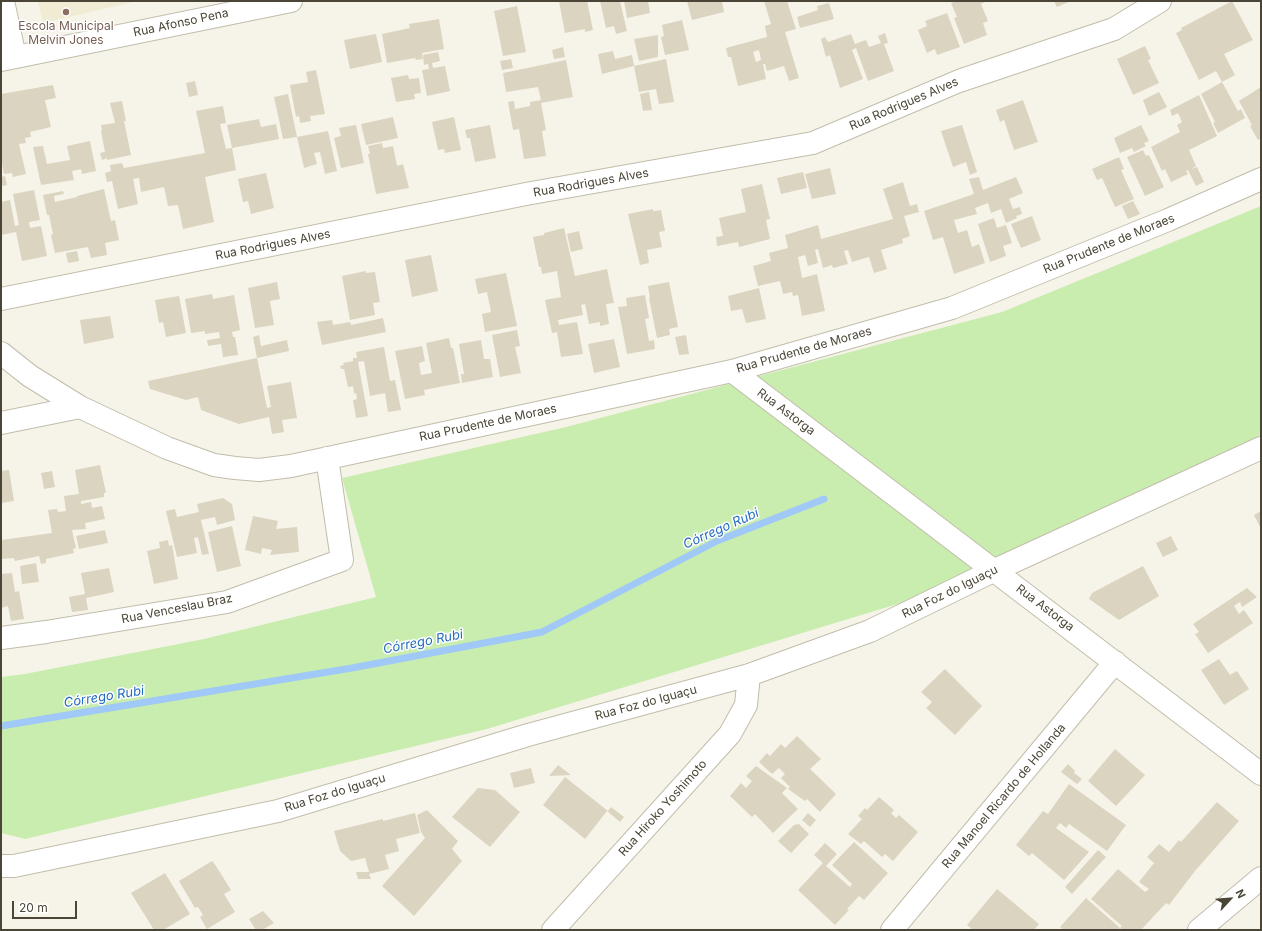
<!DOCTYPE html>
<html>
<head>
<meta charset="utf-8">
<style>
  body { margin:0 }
  #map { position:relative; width:1262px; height:931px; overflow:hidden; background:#f6f4e9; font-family:Inter,sans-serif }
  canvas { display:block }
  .frame { position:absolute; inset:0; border:2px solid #4a4536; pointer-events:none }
  .north { position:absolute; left:1210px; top:879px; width:40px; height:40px; -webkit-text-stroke:3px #fff; paint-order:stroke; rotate:64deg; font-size:11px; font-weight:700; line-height:16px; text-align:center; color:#4a4536 }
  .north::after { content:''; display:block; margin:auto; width:14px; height:18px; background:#4a4536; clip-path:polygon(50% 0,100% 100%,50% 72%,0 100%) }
  .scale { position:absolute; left:12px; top:901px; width:65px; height:18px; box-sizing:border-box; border:2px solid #4a4536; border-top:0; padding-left:5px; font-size:12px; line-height:14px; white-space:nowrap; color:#4a4536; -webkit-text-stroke:3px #fff; paint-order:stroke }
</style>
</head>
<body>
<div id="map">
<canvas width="1262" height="931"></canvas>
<div class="frame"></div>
<div class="north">N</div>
<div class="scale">20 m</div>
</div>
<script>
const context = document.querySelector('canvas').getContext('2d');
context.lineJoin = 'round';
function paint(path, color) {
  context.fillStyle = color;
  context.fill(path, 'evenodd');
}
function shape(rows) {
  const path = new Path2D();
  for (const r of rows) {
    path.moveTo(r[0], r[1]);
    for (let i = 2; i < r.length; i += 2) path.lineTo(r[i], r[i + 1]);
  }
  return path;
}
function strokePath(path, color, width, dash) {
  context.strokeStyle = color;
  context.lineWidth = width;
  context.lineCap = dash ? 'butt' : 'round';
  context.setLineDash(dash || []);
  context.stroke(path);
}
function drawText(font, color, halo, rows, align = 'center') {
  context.font = font + ' Inter,sans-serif';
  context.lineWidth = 3;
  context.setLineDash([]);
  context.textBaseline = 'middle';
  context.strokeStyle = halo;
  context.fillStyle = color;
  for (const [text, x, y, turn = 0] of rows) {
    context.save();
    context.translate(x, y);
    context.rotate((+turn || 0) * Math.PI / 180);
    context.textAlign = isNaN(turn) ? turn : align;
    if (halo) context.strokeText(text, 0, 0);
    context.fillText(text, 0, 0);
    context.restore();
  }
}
paint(shape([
  [38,1,138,1,43,23]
]), '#f0ebd2');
paint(shape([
  [1261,206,1261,435,1189,471,914,599,487,729,25,839,1,833,1,677,25,674,204,639,376,597,342,478,566,427,1002,312]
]), '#c9edaf');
strokePath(shape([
  [1,726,352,668,542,632,717,541,824,499]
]), '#a1c9f7', 7);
paint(shape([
  [559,1,582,1,582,2,587,1,593,30,585,32,585,29,565,33],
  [600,1,620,1,627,31,616,34,614,26,606,28],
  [624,1,648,1,650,13,627,18],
  [687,1,722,1,724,12,692,20],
  [764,1,787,1,796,29,785,32,799,78,789,81,784,66,767,71,765,64,763,64,766,79,738,86,731,57,728,57,726,48,767,37,765,26,771,24],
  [759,50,761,60,756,62,753,52],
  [956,1,987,1,981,4,988,21,983,23,987,35,964,44,954,18,957,17,951,3],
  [1054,1,1071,1,1057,7],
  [1232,1,1253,40,1224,54,1235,75,1222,82,1216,71,1199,80,1176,33,1182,30,1181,28],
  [829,3,834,19,800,28,797,17,818,10,817,6],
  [517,6,526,52,503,56,494,11],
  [947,13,960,47,937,55,935,49,927,53,918,30,927,26,925,21],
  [439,19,444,49,422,53,423,59,416,60,415,58,387,63,382,34,410,28,409,24],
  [682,20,689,50,665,55,661,37,664,36,662,25],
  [885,33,888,43,884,44,894,71,868,81,856,48,852,50,863,79,840,88,830,55,826,57,821,39,825,37,828,42,851,34,855,44,866,40,869,47,881,43,878,36],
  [376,34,382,62,350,69,344,40],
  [658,35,658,57,639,61,634,39],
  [1145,46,1151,59,1148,60,1159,83,1133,95,1117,59],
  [563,47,565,57,554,59,552,50],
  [613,51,615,59,632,55,634,66,602,74,598,54],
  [438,52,440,61,432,63,433,68,445,66,450,91,427,96,422,70,429,69,428,64,424,65,423,55],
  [511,59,513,68,502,70,500,61],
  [666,59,674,102,659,104,656,89,639,92,634,66],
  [566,60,573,97,541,103,546,130,542,131,546,156,524,159,519,129,513,130,508,102,514,101,515,109,530,106,530,102,541,100,538,87,506,92,503,73],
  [316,70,325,114,310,116,311,121,300,123,299,116,296,117,290,85,308,82,306,72],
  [408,75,409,79,419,78,421,93,414,94,415,99,396,102,391,78],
  [195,81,198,95,189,97,186,83],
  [1222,82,1238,111,1241,109,1245,118,1218,133,1213,123,1215,122,1201,94],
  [53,85,56,98,45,100,51,127,30,132,31,137,25,138,26,143,19,144,26,174,13,177,12,173,4,174,1,158,1,94],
  [1261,87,1261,138,1258,140,1250,126,1252,125,1239,101],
  [649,92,652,110,643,111,640,94],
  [1159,92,1167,107,1149,116,1143,100],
  [288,94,297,137,283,139,274,97],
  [1199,95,1217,136,1189,150,1196,166,1191,169,1197,167,1204,182,1196,186,1188,170,1186,171,1188,174,1171,182,1165,169,1162,171,1151,147,1180,132,1177,125,1182,122,1178,113,1172,116,1170,110],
  [1023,100,1038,142,1014,150,1004,120,1000,122,996,110],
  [122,101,126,121,124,121,131,155,107,160,107,158,102,160,100,153,105,152,101,131,102,131,101,125,115,123,110,103],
  [223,106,226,123,220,124,226,149,232,148,236,170,205,177,214,222,183,229,178,205,168,206,164,187,141,192,139,178,133,179,138,204,118,209,112,181,107,182,105,173,111,171,110,165,122,163,124,168,205,153,196,111],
  [393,117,398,138,366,145,361,124],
  [454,117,461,150,445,153,444,149,438,150,432,122],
  [259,119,261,127,276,124,279,139,232,148,227,125],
  [356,125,364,163,341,168,334,138,341,136,339,128],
  [490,125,496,158,475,162,470,138,467,138,465,130],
  [962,125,977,172,970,175,966,162,953,167,941,131],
  [1141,125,1149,141,1144,143,1146,146,1134,152,1132,148,1120,153,1114,138],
  [328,131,337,171,325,174,320,152,314,153,317,164,304,168,297,137],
  [90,141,96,171,82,174,81,169,72,171,74,180,41,185,33,147,43,146,47,164,70,160,67,146],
  [382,143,383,148,393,146,397,166,403,164,409,188,376,194,368,154,370,154,368,146],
  [1143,150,1146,156,1149,155,1164,187,1145,196,1127,157],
  [1119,157,1124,169,1121,170,1134,199,1115,207,1102,178,1097,180,1092,169],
  [830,168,836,194,812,199,805,174],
  [803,172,807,188,781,194,777,178],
  [266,173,274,208,251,214,248,201,243,202,238,179],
  [5,176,7,185,1,186,1,177],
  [979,177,983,190,1016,177,1023,193,1009,199,1013,209,1020,207,1022,214,1016,216,1017,218,1006,223,1001,209,991,213,988,203,975,208,977,214,954,220,958,233,967,230,972,247,979,244,985,263,954,274,943,237,933,240,924,211,974,194,969,179],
  [903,182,910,206,917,204,919,212,904,216,910,236,902,239,903,243,881,250,887,269,874,273,869,257,852,262,848,250,844,251,848,264,833,268,832,265,823,268,818,249,815,250,818,263,808,266,805,255,798,257,802,278,817,274,825,311,802,316,798,295,793,296,792,292,783,294,780,281,758,286,753,266,771,261,769,253,788,248,785,235,818,225,821,239,893,219,883,189],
  [762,184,770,219,766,220,770,239,739,247,738,242,717,246,716,237,723,236,719,218,746,212,741,189],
  [104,189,111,221,115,220,119,240,105,243,107,255,91,258,88,247,55,253,51,235,53,234,49,215,47,215,43,195,63,191,64,194,54,196,55,202,77,197,77,196],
  [34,190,40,220,29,222,30,228,41,226,47,256,22,261,16,232,1,235,1,202,10,200,15,226,19,225,13,194],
  [1133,201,1140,214,1128,219,1122,206],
  [653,209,653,211,661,210,665,231,659,232,662,247,647,250,649,263,640,265,628,214],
  [1032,216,1041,240,1021,248,1011,224],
  [994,218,997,228,1006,225,1012,243,1003,246,1006,256,990,262,978,224],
  [564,228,575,276,607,269,614,303,606,304,609,324,600,326,600,322,589,324,585,304,581,305,583,315,558,320,559,325,577,322,583,354,561,357,557,332,552,333,545,300,561,297,557,271,542,274,541,267,539,267,533,237,544,235,544,233],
  [579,231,583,249,571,252,567,234],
  [77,251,79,261,68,263,66,253],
  [431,255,438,291,412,297,405,260],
  [366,271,366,273,375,272,380,302,373,303,375,315,350,320,342,276],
  [506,273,517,326,485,332,482,314,491,312,487,292,478,294,475,279],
  [277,282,280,299,270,301,274,325,255,328,248,288],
  [669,282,678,327,669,329,670,335,657,338,649,298,650,298,648,286],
  [759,288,766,319,746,323,742,309,731,311,728,296],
  [212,294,213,299,234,295,240,330,232,332,233,337,235,337,238,355,223,357,221,344,208,346,207,340,220,338,219,332,205,334,205,331,191,333,185,299],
  [645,295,649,318,645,319,649,341,654,340,655,349,627,354,618,307,627,306,626,298],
  [179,296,186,333,166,337,163,322,159,323,155,300],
  [110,316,114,338,84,344,80,320],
  [383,318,386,332,322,345,317,322,332,320,333,325,350,322,351,325],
  [517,330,520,346,515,347,521,373,500,377,492,335],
  [259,335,261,346,287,340,289,351,257,358,253,337],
  [686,335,689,354,679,355,675,337],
  [449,338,451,348,453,348,460,383,424,390,425,395,405,399,395,351,422,346,425,361,419,363,421,375,432,373,426,343],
  [614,339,620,367,594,373,588,344],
  [481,340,484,359,490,359,493,377,462,383,461,374,464,374,459,344],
  [384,347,390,381,395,380,401,410,388,412,385,393,370,396,364,361,358,362,368,416,356,418,353,400,357,399,356,393,354,394,353,386,348,387,344,369,341,369,340,366,344,365,343,363,353,361,353,358,357,358,356,352],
  [257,358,267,408,271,407,267,386,291,382,297,418,282,420,284,432,272,434,269,417,239,424,201,410,198,397,186,400,150,389,148,381],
  [100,465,106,493,104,493,104,497,81,501,81,504,91,502,92,508,102,506,105,519,85,523,86,529,72,530,76,548,73,549,74,553,46,559,46,563,41,564,39,556,15,561,14,558,1,559,1,540,52,533,48,510,57,509,58,512,66,511,64,496,79,494,75,470],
  [9,470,14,501,1,503,1,471],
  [52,471,55,487,44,489,41,473],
  [223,498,232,504,235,520,217,525,215,517,201,520,209,554,202,555,198,537,194,538,197,553,177,557,166,511,175,509,177,517,199,512,197,504],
  [1261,511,1261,529,1254,515],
  [253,516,278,521,276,529,297,527,299,552,270,555,272,550,262,548,261,554,245,550],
  [232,526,241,566,217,572,208,532],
  [105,530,108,543,79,549,76,536],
  [1171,536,1178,550,1163,557,1156,543],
  [168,540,169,546,172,545,178,579,154,584,147,551,160,548,159,542],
  [36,563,39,582,22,584,20,566],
  [1143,566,1159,596,1119,620,1089,599,1092,593],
  [109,568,114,592,86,598,88,610,72,612,69,597,85,594,81,573],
  [12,573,15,592,19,591,24,619,11,621,8,606,1,608,1,574],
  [1247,588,1257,597,1242,607,1240,602,1234,606,1239,614,1244,610,1253,623,1208,653,1195,634,1199,632,1193,624],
  [1219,659,1230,675,1237,671,1249,689,1224,705,1201,670],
  [945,669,982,706,955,735,926,708,932,702,921,692],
  [797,736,821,759,810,769,836,794,820,812,807,799,805,801,788,789,790,787,781,778,785,774,779,768,772,774,759,762,767,753,770,756,781,744,785,748],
  [1115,749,1145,775,1116,806,1088,781],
  [1068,764,1075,771,1074,773,1082,779,1077,784,1061,772],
  [558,765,571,775,549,776],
  [756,766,787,788,782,793,798,809,773,833,755,814,752,817,730,796,741,783,746,788,752,781,746,776],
  [531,768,535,783,514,788,510,773],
  [565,777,608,811,611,807,624,817,620,822,607,811,585,839,543,805],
  [1069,784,1126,825,1107,851,1069,824,1066,828,1060,823,1056,828,1089,852,1064,880,1032,853,1029,856,1016,845,1043,811,1048,814],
  [478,788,495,790,520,812,490,847,452,817],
  [879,797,894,810,891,813,896,818,899,815,918,832,893,861,885,854,882,857,864,841,861,844,848,834,862,819,858,816,865,808,867,810],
  [1217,802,1239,821,1195,871,1169,905,1166,903,1141,930,1122,930,1120,928,1122,926,1091,899,1118,869,1145,892,1149,889,1139,882,1154,863,1147,857,1159,844,1169,852,1179,840,1181,842],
  [427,810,458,841,452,849,462,861,414,916,382,886,425,838,421,832,417,815],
  [415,813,420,833,396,839,399,851,385,855,389,869,369,874,371,879,358,879,356,872,369,872,365,858,351,861,340,851,334,831,383,819,383,821],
  [808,813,816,820,810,827,802,820],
  [799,824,809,834,791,853,778,841,794,825],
  [854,842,888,873,864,900,859,896,847,909,849,910,835,925,798,890,823,863,814,855,825,843,837,854,826,866,850,887,852,884,832,865],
  [1098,850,1106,857,1072,894,1065,887],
  [212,861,216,866,231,890,224,894,235,912,207,929,200,917,203,915,198,907,195,908,179,881],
  [165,873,190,914,163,930,154,930,131,893],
  [997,889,1039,924,1034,930,973,930,967,925],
  [1086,898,1120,928,1118,930,1064,930,1060,927],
  [263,911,274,923,262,930,256,930,249,919]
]), '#dbd4c0');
const minor = shape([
  [3,1,15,57],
  [1,60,291,1],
  [1,299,526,194,813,143,959,81,1114,29,1160,1],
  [1,353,30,376,80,407,167,448,214,465,235,468,259,470,291,466,732,371,952,308,1168,220,1261,179],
  [732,371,1261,774],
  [1,423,80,407],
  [1,638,46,632,227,602,342,560,327,458],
  [1,866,14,866,278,811,528,735,749,675,870,631,995,570,1261,448],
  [553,930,730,734,746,705,749,675],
  [892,930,1115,662],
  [1199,930,1261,878]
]);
strokePath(minor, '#c2bdab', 24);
strokePath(minor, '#fff', 22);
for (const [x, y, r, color] of [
  [66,12,4,"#8d6e63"]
]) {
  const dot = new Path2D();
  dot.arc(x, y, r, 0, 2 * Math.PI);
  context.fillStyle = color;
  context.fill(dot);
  strokePath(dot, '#fff', 1.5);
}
drawText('12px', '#4a4536', '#fff', [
  ["Rua Afonso Pena",181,23,-12],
  ["Rua Rodrigues Alves",904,104,-23],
  ["Rua Rodrigues Alves",591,183,-10],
  ["Rua Prudente de Moraes",1109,244,-22],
  ["Rua Rodrigues Alves",273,245,-11],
  ["Rua Prudente de Moraes",804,350,-16],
  ["Rua Astorga",786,412,37],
  ["Rua Prudente de Moraes",488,423,-12],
  ["Rua Foz do Iguaçu",950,592,-26],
  ["Rua Astorga",1045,608,37],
  ["Rua Venceslau Braz",177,609,-11],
  ["Rua Foz do Iguaçu",646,703,-15],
  ["Rua Foz do Iguaçu",335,793,-17],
  ["Rua Manoel Ricardo de Hollanda",1004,796,-50],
  ["Rua Hiroko Yoshimoto",663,808,-48]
]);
drawText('12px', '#785e54', '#fff', [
  ["Escola Municipal",66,26],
  ["Melvin Jones",66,40]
]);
drawText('italic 13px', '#256bc0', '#fff', [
  ["Córrego Rubi",721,529,-24],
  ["Córrego Rubi",423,642,-11],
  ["Córrego Rubi",104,697,-9]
]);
</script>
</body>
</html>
